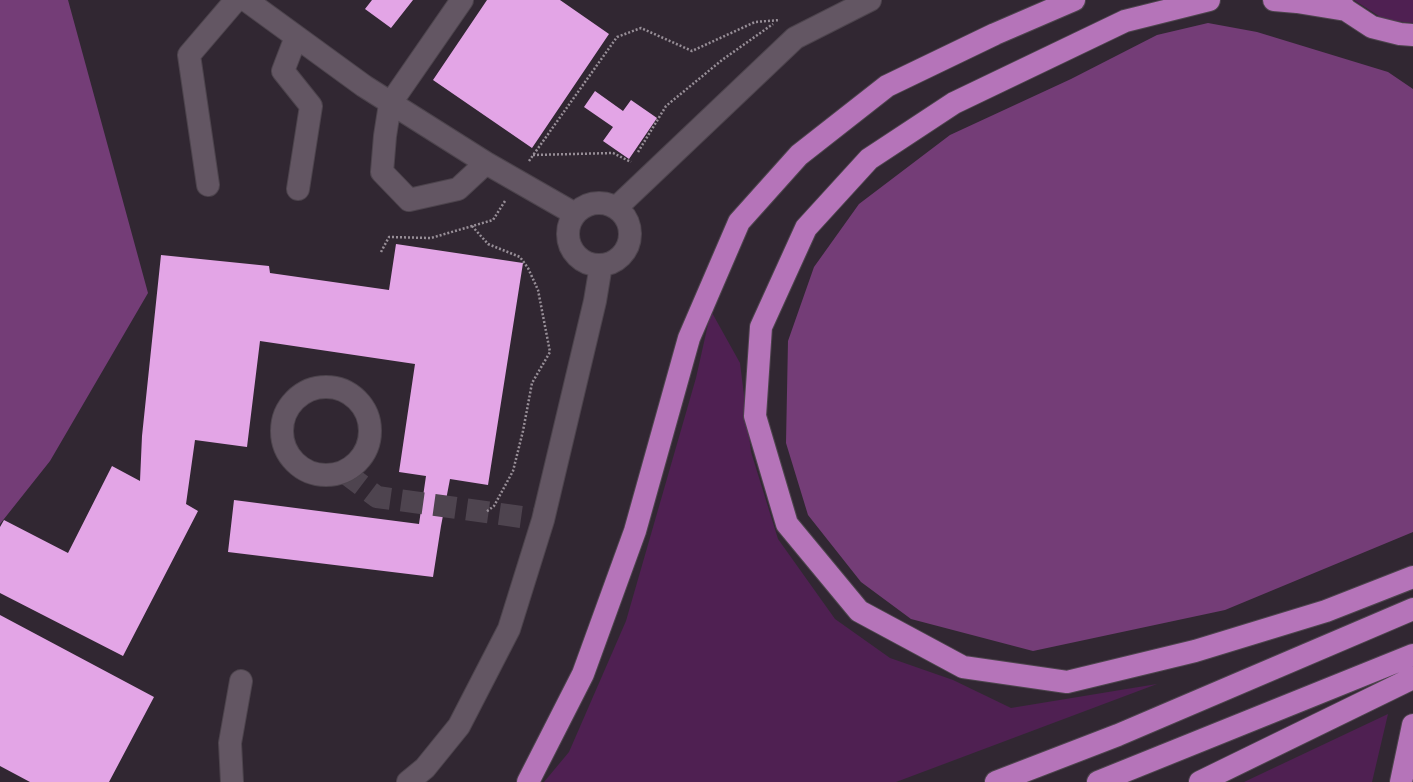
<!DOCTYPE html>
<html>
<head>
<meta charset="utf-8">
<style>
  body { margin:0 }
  canvas { display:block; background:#312732 }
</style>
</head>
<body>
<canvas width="1413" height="782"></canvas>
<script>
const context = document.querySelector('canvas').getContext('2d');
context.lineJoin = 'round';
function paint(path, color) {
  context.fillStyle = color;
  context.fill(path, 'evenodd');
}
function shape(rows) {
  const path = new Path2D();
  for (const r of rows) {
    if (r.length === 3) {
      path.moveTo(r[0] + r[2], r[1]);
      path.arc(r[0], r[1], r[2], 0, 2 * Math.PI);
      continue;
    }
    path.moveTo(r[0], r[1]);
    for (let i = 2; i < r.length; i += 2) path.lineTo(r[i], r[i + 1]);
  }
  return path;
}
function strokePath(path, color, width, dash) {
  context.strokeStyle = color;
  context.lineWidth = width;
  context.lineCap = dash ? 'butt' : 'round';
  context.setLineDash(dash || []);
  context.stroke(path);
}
paint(shape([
  [1354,0,1413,0,1413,23,1385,20],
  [711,311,740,363,751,452,778,539,835,619,890,658,953,680,1011,708,1157,684,896,782,544,782,569,752,626,621,696,378],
  [1388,714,1372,782,1244,782]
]), '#4f2052');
paint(shape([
  [0,0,68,0,148,293,50,461,0,524],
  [1208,23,1257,32,1388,72,1413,89,1413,532,1225,610,1033,651,911,619,861,582,808,515,786,443,788,341,814,267,859,204,950,135,1071,79,1157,35]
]), '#743d77');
paint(shape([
  [372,0,413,0,391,28,365,9],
  [487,0,560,0,609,34,532,148,433,80],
  [595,91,623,111,631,100,657,118,629,159,603,141,613,127,584,107],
  [396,244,523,263,488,485,450,479,441,526,433,577,228,552,234,500,419,524,426,476,399,472,415,364,260,341,247,447,195,440,186,504,198,511,123,656,0,593,0,527,4,520,68,553,112,466,140,481,142,436,161,255,269,266,270,273,389,290],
  [0,615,154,697,109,782,30,782,0,766]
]), '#e3a5e6');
strokePath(shape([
  [344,472,377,497,543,520]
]), '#4e444f', 22, [22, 11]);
const minor = shape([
  [246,0,364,86,486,163,575,214],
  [462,0,390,104,385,136,382,172,409,200,458,189,486,163],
  [296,37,283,71,311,106,298,189],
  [208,185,189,55,236,0],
  [599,234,31],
  [616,208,795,38,870,0],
  [326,431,44],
  [232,782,230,743,241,681],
  [408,782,425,768,459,726,509,629,543,520,595,301,601,265]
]);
const highway = shape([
  [1209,0,1125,21,954,103,869,159,806,228,761,327,755,416,787,524,859,611,963,667,1067,682,1195,651,1326,611,1413,577],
  [1274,0,1297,2,1346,10],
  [1338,0,1346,10,1372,27,1400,34,1413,35],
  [528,782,583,674,635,531,689,338,739,222,799,155,887,86,995,34,1074,0],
  [996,782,1118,735,1413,609],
  [1098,782,1413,655],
  [1200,782,1413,678],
  [1401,782,1413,725]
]);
strokePath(minor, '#4d444d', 24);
strokePath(highway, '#4d444d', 24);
strokePath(shape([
  [638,152,666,106,722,60,773,24],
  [533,155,613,153,631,162],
  [529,161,617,37,641,28,692,51,755,22,780,20],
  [472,226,488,244,520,257,528,268,538,290,550,352,532,383,523,431,513,471,494,506,486,512],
  [381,252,389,237,431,238,493,220,505,201]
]), '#978e97', 2.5, [2, 2]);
strokePath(minor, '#635663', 22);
strokePath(highway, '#b574b9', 22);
</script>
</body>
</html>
